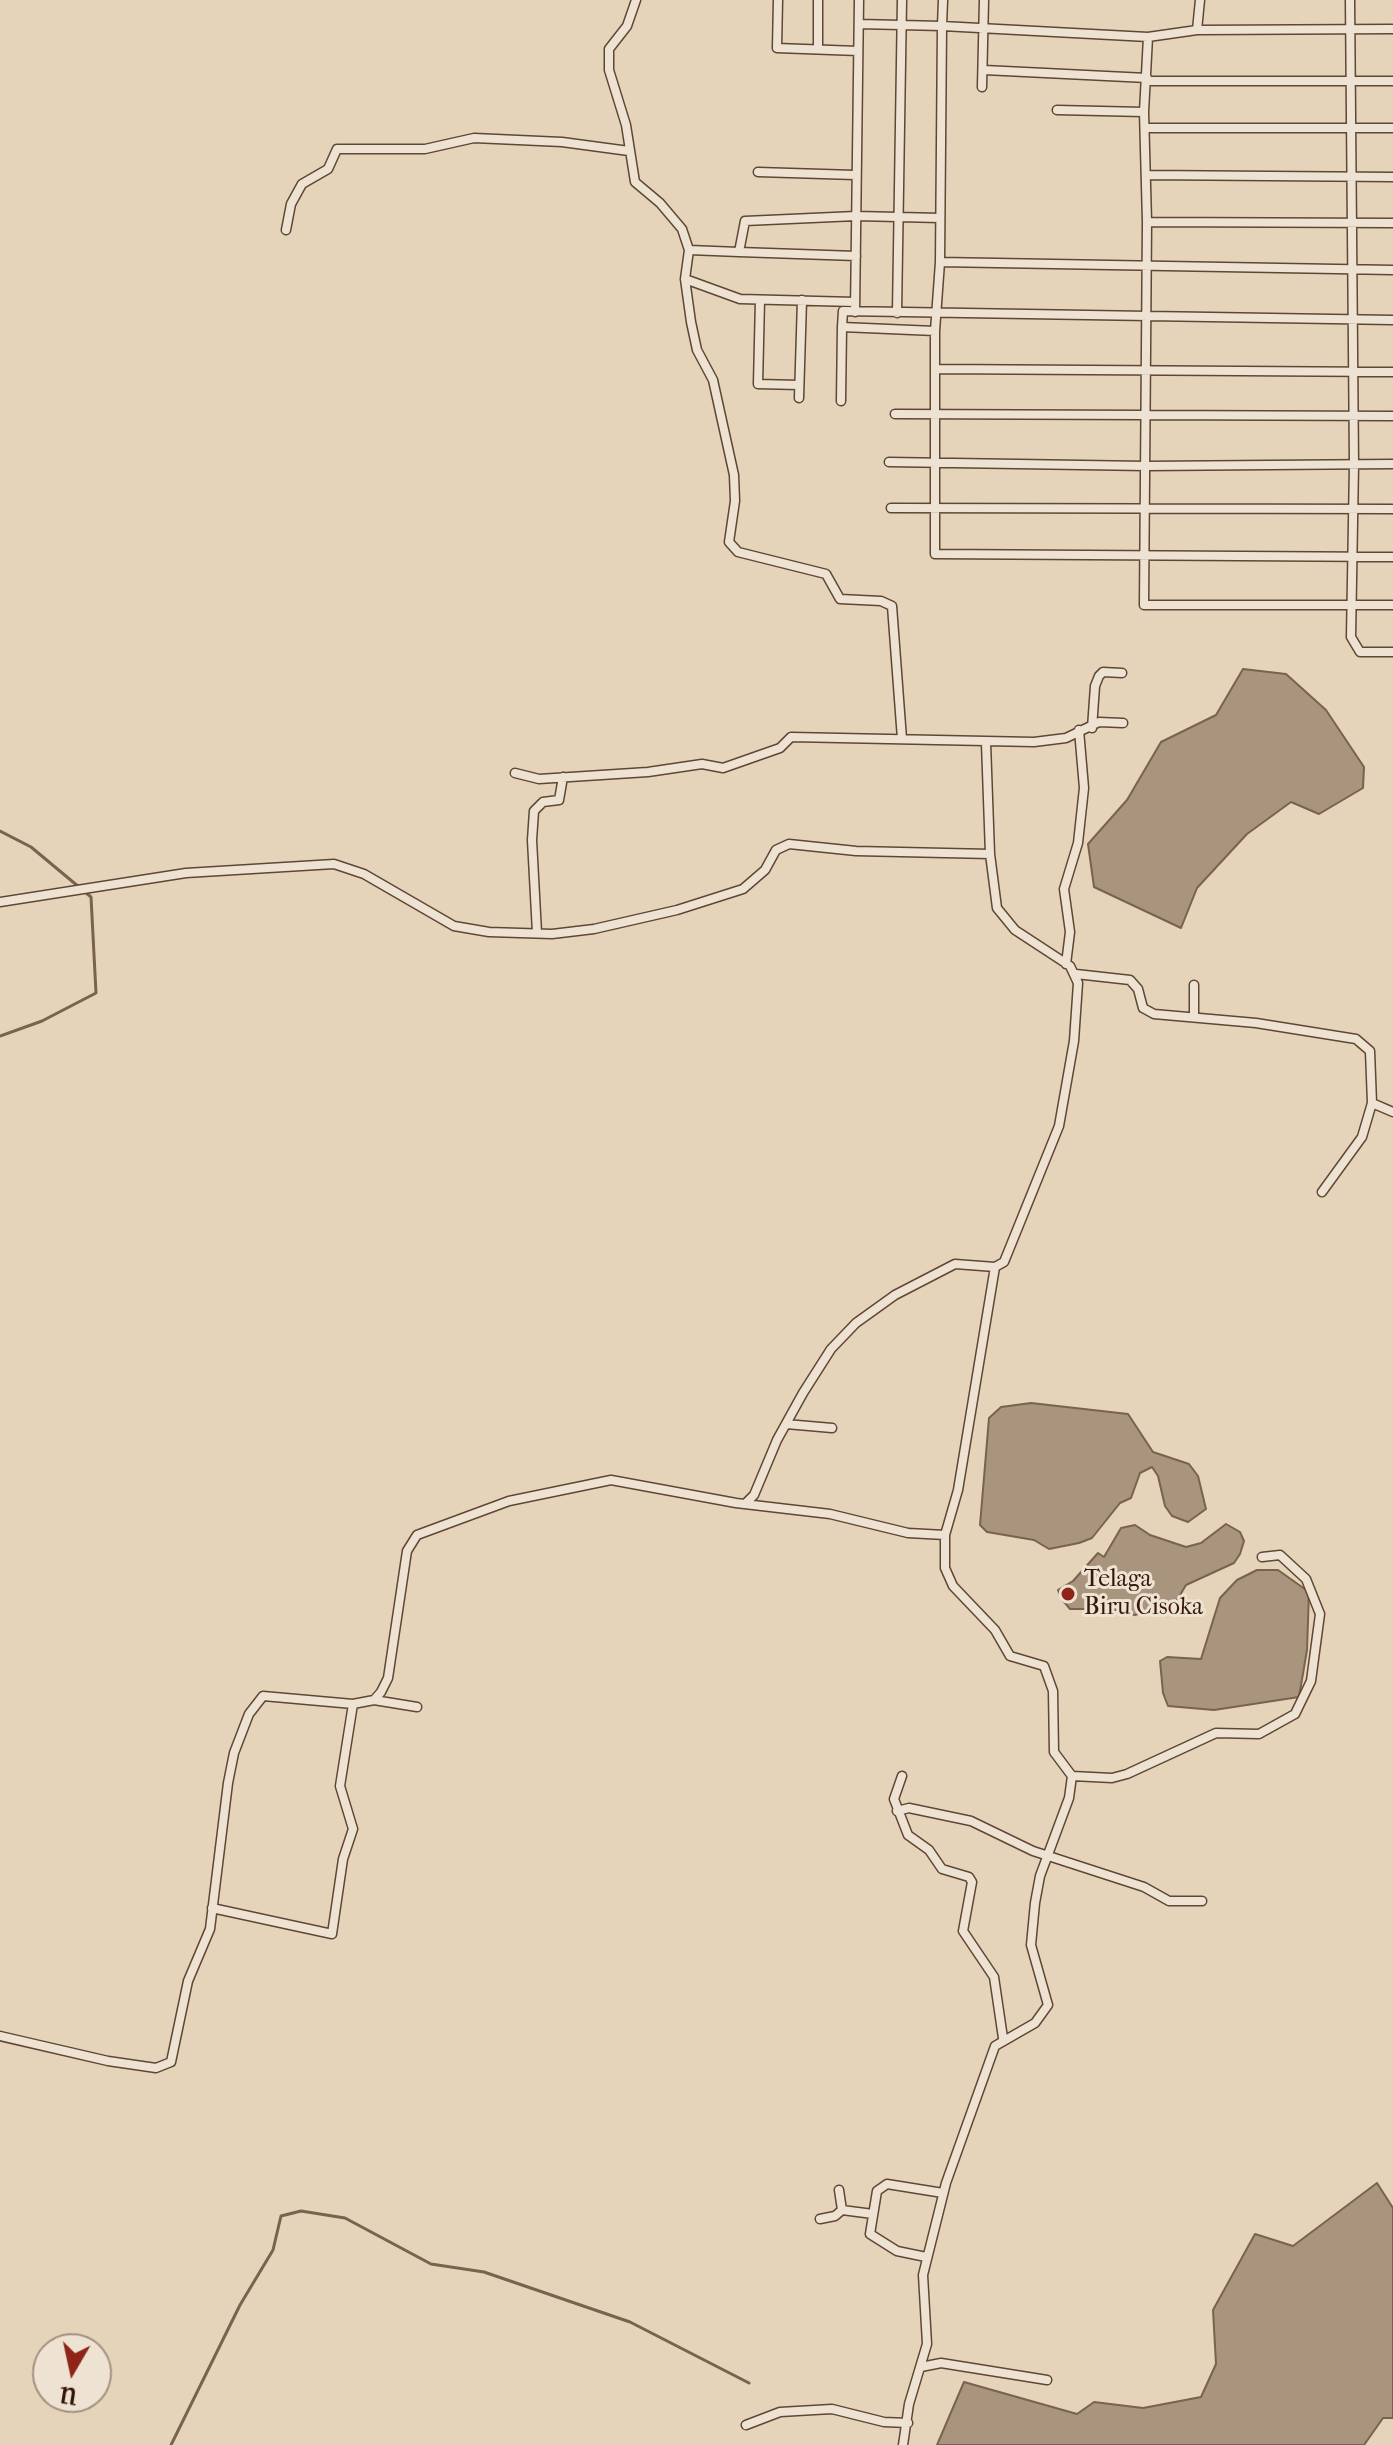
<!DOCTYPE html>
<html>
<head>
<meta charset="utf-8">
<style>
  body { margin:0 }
  #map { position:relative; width:1393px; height:2445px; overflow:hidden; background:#e5d4ba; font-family:"IM FELL French Canon",serif }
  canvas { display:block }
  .north { position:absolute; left:32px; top:2333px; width:80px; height:80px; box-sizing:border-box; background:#eee3d2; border:2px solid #a49181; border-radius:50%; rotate:189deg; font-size:22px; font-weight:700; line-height:32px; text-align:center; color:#341707 }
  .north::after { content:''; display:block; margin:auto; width:28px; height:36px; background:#8f2418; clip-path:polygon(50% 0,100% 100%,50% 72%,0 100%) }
</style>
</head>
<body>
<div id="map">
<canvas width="1393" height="2445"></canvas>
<div class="north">U</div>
</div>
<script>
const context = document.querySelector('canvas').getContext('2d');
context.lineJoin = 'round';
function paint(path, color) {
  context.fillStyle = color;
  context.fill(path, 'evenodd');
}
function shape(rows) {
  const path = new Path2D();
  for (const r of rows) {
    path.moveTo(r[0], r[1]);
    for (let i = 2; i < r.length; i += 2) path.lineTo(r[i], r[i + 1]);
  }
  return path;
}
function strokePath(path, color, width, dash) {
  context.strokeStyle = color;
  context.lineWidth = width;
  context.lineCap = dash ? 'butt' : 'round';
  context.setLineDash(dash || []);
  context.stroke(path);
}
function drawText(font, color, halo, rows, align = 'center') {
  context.font = font + ' "IM FELL French Canon",serif';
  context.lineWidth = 6;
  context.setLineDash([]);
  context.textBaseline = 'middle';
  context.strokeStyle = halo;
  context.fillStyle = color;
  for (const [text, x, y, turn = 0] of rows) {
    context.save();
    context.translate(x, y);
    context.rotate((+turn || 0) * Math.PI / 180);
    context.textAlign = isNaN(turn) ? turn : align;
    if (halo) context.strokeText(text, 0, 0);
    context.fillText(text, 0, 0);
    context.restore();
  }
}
const water = shape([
  [1243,669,1286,674,1326,710,1364,767,1363,788,1319,814,1291,802,1247,834,1197,888,1181,928,1094,887,1088,844,1127,800,1161,742,1216,715,1243,669],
  [1031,1403,1128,1414,1153,1452,1189,1464,1198,1476,1206,1509,1188,1522,1172,1516,1165,1506,1158,1476,1152,1467,1140,1473,1131,1498,1120,1503,1092,1538,1079,1543,1049,1549,1034,1540,987,1532,980,1525,989,1418,1001,1407,1031,1403],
  [1226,1524,1240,1532,1244,1541,1240,1554,1234,1563,1186,1585,1176,1602,1135,1615,1112,1609,1070,1609,1061,1598,1058,1590,1073,1581,1098,1553,1104,1557,1121,1528,1135,1525,1150,1535,1186,1547,1201,1543,1226,1524],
  [1257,1570,1278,1570,1309,1592,1307,1650,1299,1697,1214,1710,1168,1706,1163,1693,1160,1661,1167,1657,1201,1659,1220,1598,1237,1580,1257,1570],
  [1377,2183,1393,2208,1393,2418,1383,2418,1364,2445,937,2445,964,2382,1077,2414,1094,2402,1143,2408,1201,2397,1216,2364,1213,2310,1255,2234,1293,2246,1377,2183]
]);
paint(water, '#a9947d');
strokePath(water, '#7a624e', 2);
strokePath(shape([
  [0,831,31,847,91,897,96,993,42,1021,0,1036],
  [171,2445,240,2305,273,2250,281,2216,301,2211,345,2218,431,2264,484,2272,630,2322,749,2383]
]), '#7a624e', 3);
const minor = shape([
  [636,0,627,26,609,49,609,70,626,125,635,182,660,203,682,229,689,250,685,279,691,322,697,350,713,380,734,475,735,501,729,542,738,552,826,574,840,599,881,601,892,606,902,739],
  [778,0,777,48,858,51],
  [1350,0,1354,464,1351,637,1360,652,1393,652],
  [859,24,942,26,943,0],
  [1393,29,1197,30,1148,37,942,26,940,262,935,331,935,554,1393,557],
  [1197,30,1200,0],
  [1148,37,1144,112,1147,222,1144,605,1393,605],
  [818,49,818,0],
  [984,70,1147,78],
  [1146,81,1393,81],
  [982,87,984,0],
  [1057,110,1144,112],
  [1147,128,1393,128],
  [758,172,855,175],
  [1147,175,1393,177],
  [1147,222,1393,223],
  [286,230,291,204,302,184,328,169,337,149,425,149,474,138,562,142,629,151],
  [689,250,739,252,745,221,856,216,940,218],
  [739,252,856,256],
  [940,262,1393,270],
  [685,279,740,299,855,302],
  [760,300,758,384,799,385],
  [855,312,859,0],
  [897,313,902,0],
  [935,331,842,327,843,311,1393,320],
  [936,369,1393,372],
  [799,398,802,300],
  [841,401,842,327],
  [895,414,1393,416],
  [889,462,1146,466,1393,464],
  [891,508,1393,509],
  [1092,728,1095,686,1099,676,1103,672,1122,673],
  [515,773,539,779,648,772,702,764,723,768,780,748,791,737,1034,742,1066,738,1099,722,1123,723],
  [0,902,186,873,334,864,364,874,454,926,489,932,552,934,594,929,677,910,743,889,765,870,776,850,789,844,856,851,990,854],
  [537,933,532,840,534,811,543,802,559,800,563,777],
  [1066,964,1070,932,1064,889,1078,843,1084,788,1079,730],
  [1076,974,1130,980,1138,989,1143,1008,1154,1014,1256,1023,1356,1039,1370,1051,1372,1103,1393,1112],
  [1194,1016,1194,985],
  [1322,1192,1362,1137,1372,1103],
  [995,1267,958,1490,945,1535,945,1568,953,1586,995,1630,1010,1656,1044,1666,1053,1691,1054,1752,1072,1776,1112,1778,1127,1774,1216,1733,1259,1734,1295,1714,1311,1681,1320,1614,1306,1579,1280,1555,1262,1557],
  [786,1424,832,1428],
  [746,1503,754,1495,777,1440,803,1393,831,1349,856,1323,895,1295,955,1264,995,1267,1004,1262,1059,1126,1074,1041,1078,983,1070,966,1015,930,997,908,990,854,986,743],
  [374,1700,417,1707],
  [902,1776,894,1799,908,1835,929,1850,942,1869,969,1877,972,1882,963,1931,994,1977,1003,2038],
  [897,1811,909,1808,971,1821,1033,1851,1144,1887,1169,1901,1202,1901],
  [212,1908,332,1934,343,1859,353,1829,340,1786,353,1704],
  [0,2036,108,2061,156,2068,171,2062,188,1981,210,1929,228,1783,234,1753,249,1714,263,1696,353,1704,374,1700,381,1692,388,1678,407,1551,417,1535,509,1501,611,1480,736,1503,830,1514,908,1533,945,1535],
  [839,2190,842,2210,873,2214],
  [820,2219,835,2216,842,2210],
  [926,2257,897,2251,870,2234,877,2191,887,2184,943,2193],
  [921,2367,941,2363,1047,2380],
  [746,2425,780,2412,832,2409,884,2422,908,2423],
  [903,2445,909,2404,927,2344,923,2275,946,2183,995,2046,1035,2023,1048,2005,1031,1945,1035,1903,1040,1876,1069,1798,1072,1776]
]);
strokePath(minor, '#604634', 11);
strokePath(minor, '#eee3d2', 8);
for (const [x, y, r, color] of [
  [1068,1594,8,"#8f2418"]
]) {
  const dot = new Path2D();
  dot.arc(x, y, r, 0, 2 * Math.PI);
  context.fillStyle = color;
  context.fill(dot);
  strokePath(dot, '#eee3d2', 3);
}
drawText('24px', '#341707', '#eee3d2', [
  ["Telaga",1084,1580],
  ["Biru Cisoka",1084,1608]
], 'left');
</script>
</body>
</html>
